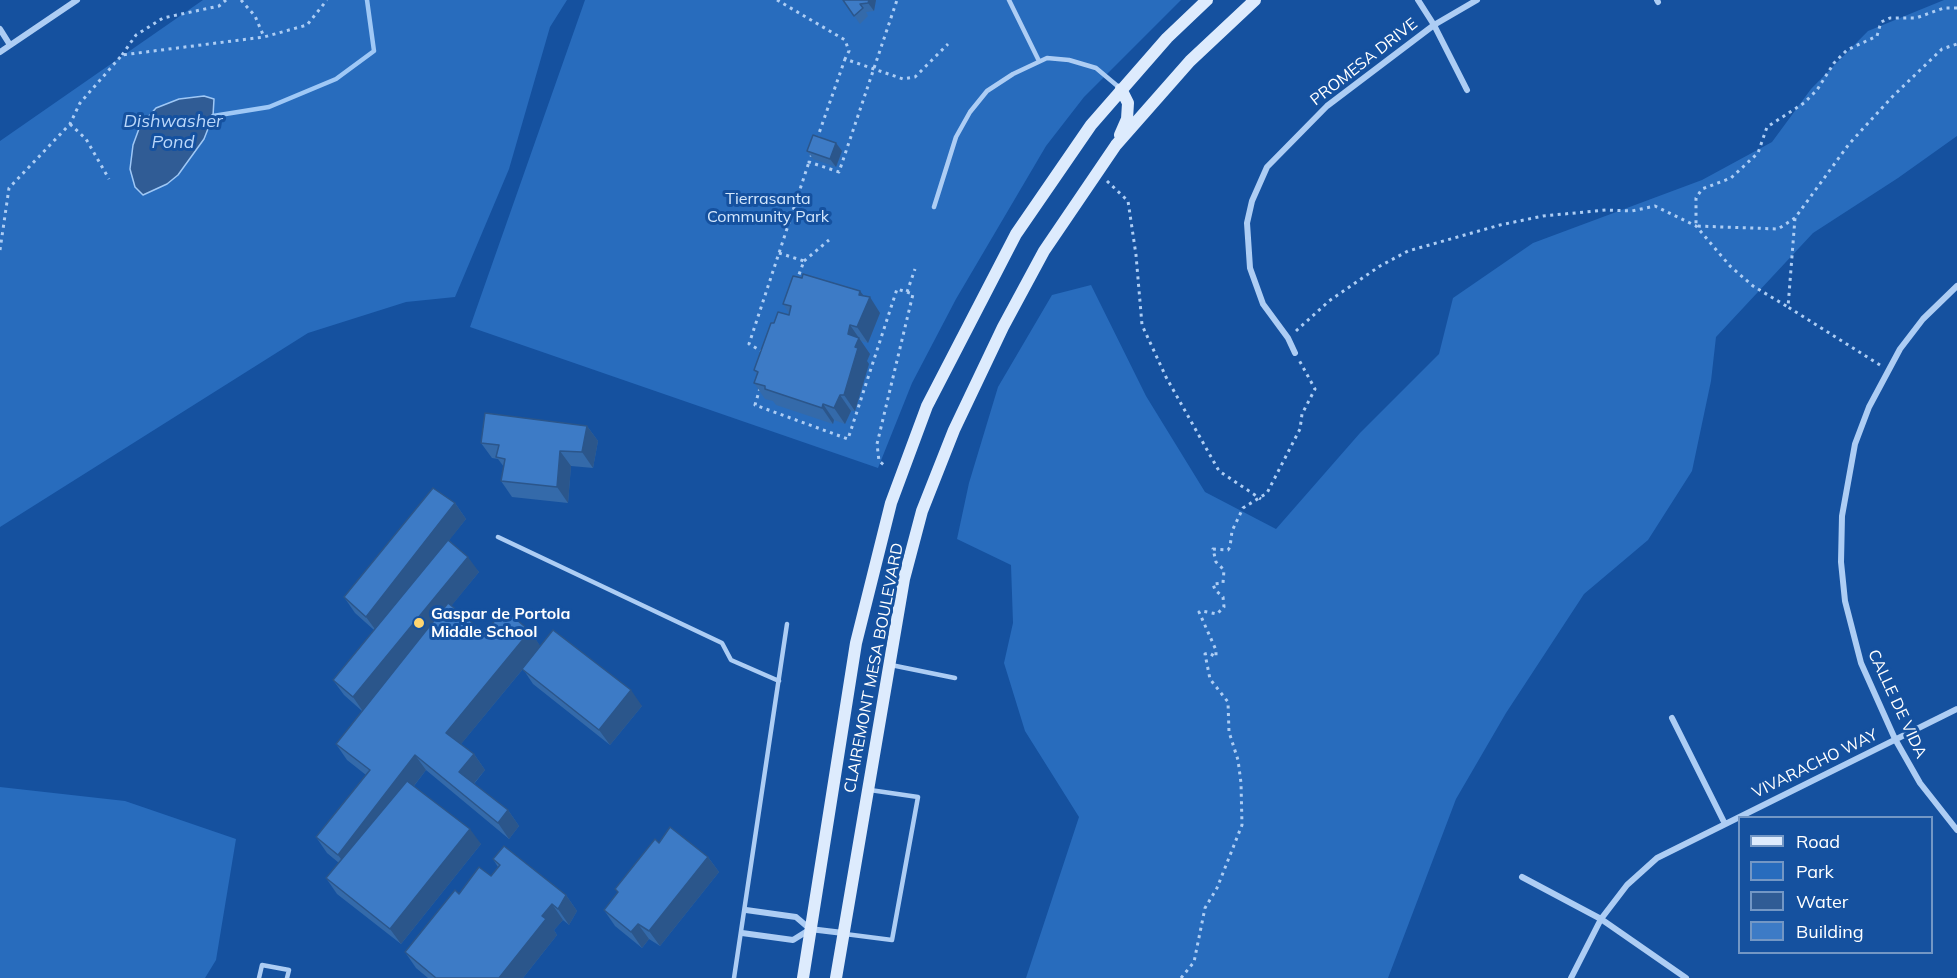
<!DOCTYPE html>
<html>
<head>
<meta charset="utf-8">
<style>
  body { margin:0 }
  #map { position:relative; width:1957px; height:978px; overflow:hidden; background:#15519f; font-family:Mulish,sans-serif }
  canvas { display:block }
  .legend { position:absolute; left:1738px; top:816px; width:195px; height:138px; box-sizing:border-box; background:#15519f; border:2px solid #7397c5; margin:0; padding:8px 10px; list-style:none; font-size:18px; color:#fff }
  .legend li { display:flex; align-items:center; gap:12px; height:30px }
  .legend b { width:30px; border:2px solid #7397c5 }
</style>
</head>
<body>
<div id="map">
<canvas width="1957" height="978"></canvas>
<ul class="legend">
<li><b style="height:8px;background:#ddebfd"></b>Road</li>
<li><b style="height:16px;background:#286cbd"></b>Park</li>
<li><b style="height:16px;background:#305c95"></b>Water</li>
<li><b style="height:16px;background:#3d7bc6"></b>Building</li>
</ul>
</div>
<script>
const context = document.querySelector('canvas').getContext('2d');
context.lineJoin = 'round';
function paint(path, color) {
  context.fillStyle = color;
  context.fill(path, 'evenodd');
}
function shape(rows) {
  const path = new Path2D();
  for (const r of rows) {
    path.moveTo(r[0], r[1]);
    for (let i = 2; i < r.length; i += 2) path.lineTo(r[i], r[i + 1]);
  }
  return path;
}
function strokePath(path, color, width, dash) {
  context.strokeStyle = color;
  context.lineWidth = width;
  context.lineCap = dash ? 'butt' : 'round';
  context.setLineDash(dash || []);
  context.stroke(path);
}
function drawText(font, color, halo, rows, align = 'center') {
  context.font = font + ' Mulish,sans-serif';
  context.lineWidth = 6;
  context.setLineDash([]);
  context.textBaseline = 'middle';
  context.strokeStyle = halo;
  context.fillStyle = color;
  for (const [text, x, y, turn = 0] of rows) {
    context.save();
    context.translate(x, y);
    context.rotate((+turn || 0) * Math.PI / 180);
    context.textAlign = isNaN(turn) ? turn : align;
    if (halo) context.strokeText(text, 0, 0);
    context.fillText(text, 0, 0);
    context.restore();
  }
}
paint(shape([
  [203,0,567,0,550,27,509,169,455,297,406,302,308,333,0,527,0,141],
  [585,0,1181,0,1084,97,1046,146,956,299,912,383,878,468,470,327],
  [1944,0,1957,0,1957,136,1898,178,1813,233,1716,337,1711,381,1692,471,1648,540,1584,594,1506,713,1456,799,1388,978,1026,978,1079,817,1025,731,1004,663,1013,623,1011,565,957,539,969,483,998,387,1052,295,1091,285,1146,396,1205,492,1276,529,1360,433,1439,354,1453,298,1533,243,1702,180,1772,142,1811,89,1868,31],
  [0,787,125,801,236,839,216,960,205,978,0,978]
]), '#286cbd');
const water = shape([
  [204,96,214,99,213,116,204,139,178,175,167,184,143,195,135,187,130,169,133,145,140,126,156,108,179,99,204,96]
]);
paint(water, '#305c95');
strokePath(water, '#9fc8f6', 1.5);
strokePath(shape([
  [213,116,269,107,336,79,374,51,367,0]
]), '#9fc8f6', 4.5);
strokePath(shape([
  [241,0,255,16,264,37],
  [777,0,845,40,849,51,845,59,903,79,915,77,948,44],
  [122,55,136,35,163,18,219,6,226,0],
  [70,124,86,139,109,179],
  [817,139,845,59],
  [812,154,809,162,839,172,897,0],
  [1107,181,1128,201,1136,255,1142,325,1166,377,1219,471,1261,499],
  [1795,218,1778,229,1696,226,1696,198,1702,189,1731,178,1758,153,1767,127,1804,103,1817,90,1834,63,1847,50,1877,36,1881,22,1890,18,1916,18,1944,8,1957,8],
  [0,250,9,188,70,124,80,103,122,55,264,37,307,25,327,0],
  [779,253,804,261,797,280],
  [804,261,829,240],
  [907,292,915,269],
  [1296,331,1329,301,1380,266,1408,251,1500,225,1543,216,1606,210,1632,211,1655,206,1696,226,1730,266,1753,286,1788,307],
  [763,352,749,344,809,162],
  [1880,365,1788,307,1795,218,1849,144,1892,97,1942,49,1957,44],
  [760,388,755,405,848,439,897,289,913,294,877,444,879,461,884,465],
  [1181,978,1194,962,1205,908,1217,888,1242,825,1241,783,1238,760,1229,732,1228,702,1210,679,1205,654,1209,653,1216,657,1216,650,1199,612,1202,611,1217,614,1224,607,1223,597,1215,590,1213,584,1223,583,1224,570,1216,562,1213,549,1228,550,1230,547,1232,531,1243,508,1267,493,1300,429,1302,414,1315,389,1299,360]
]), '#adcdf4', 3, [3, 4.5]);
strokePath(shape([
  [1009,0,1039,61],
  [934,207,956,137,970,112,987,91,1013,74,1047,58,1069,60,1096,68,1121,89],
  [498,537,722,643,731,660,779,681],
  [891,665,955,678],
  [845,934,892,940,918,797,870,790],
  [259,978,262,965,289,970,287,978],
  [734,978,787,624]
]), '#adcdf4', 4.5);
strokePath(shape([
  [1418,0,1434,25,1467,90],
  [1657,0,1658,2],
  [0,29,10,45],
  [0,52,77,0],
  [1957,286,1923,319,1900,349,1869,407,1855,444,1842,516,1841,562,1845,601,1861,663,1895,739,1920,783,1957,830],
  [1295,353,1288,338,1263,304,1250,268,1247,223,1252,201,1267,167,1327,106,1434,25,1477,0],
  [1672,718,1725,824],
  [1522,877,1601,919,1686,978],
  [746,910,796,917,810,929,843,933],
  [742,933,793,940,809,930],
  [1571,978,1601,919,1627,885,1657,858,1957,709]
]), '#adcdf4', 6);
strokePath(shape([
  [1120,135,1127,119,1128,103,1121,89],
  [803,978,856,643,891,503,927,406,1016,234,1091,125,1167,38,1207,0],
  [836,978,904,579,922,511,954,430,1003,327,1044,251,1116,145,1190,61,1255,0]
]), '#ddebfd', 12);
paint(shape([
  [843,0,876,0,874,11,866,12,868,16,860,24],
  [836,143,842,151,836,167,813,159,807,151],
  [864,296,880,313,868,343,861,341,870,354,867,361,869,364,855,411,851,411,845,424,834,420,833,424,776,405,773,401,765,399,754,383,757,375,754,370,774,323,789,315,789,313,783,304],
  [587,426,598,441,593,468,571,466,568,503,512,497,501,481,504,467,498,459,492,458,481,443],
  [455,503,466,519,449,540,479,572,451,606,485,633,530,631,540,646,642,706,610,745,533,684,523,669,461,744,474,754,485,770,474,784,508,810,519,826,509,839,426,770,414,786,481,844,401,944,337,894,326,878,339,863,327,853,316,837,366,775,347,760,336,744,362,711,344,695,333,680,374,630,355,613,344,597],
  [659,843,708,857,719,872,660,946,649,939,642,948,615,926,604,910,618,892,615,889],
  [493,859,566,895,577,911,569,925,563,920,554,930,557,935,523,978,428,978,416,968,405,952,459,894,491,876,498,867]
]), '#346aaa');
paint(shape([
  [869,0,876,0,874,11,868,3],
  [836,143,842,151,836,167,830,159],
  [860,291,868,301,870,297,880,313,868,343,857,327,859,295],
  [850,325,870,354,867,361,869,364,855,411,844,395,848,334],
  [840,395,851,411,845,424,834,408],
  [823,404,834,420,833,424,822,408],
  [587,426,598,441,593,468,582,452],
  [560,451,571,466,568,503,557,487],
  [455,503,466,519,377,632,366,617],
  [468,557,479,572,364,713,353,697],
  [530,631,541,647,457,749,446,733],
  [631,690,642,706,610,745,599,730],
  [474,754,485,770,470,788,459,772],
  [415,755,426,770,349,870,338,855],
  [508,810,519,826,509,839,498,823],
  [470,829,481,844,401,944,390,929],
  [708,857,719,872,660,946,649,931],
  [566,895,577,911,569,925,558,909],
  [552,904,563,920,554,930,557,935,523,978,499,978,542,916],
  [638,924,649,939,642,948,631,932]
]), '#2b568b');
const building = shape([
  [843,0,869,0,868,3,860,4,863,8,854,16,843,0],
  [813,135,836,143,830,159,807,151,813,135],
  [803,274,860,291,859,295,870,297,857,327,850,325,848,334,859,338,855,347,858,348,844,395,840,395,834,408,823,404,822,408,765,389,765,386,754,383,758,372,754,370,771,323,774,323,778,312,789,315,791,306,783,304,793,276,802,278,803,274],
  [485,413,587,426,582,452,560,451,557,487,501,481,505,459,496,457,499,445,481,443,485,413],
  [433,488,455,503,366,617,344,597,433,488],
  [448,540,468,557,353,697,333,680,448,540],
  [448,603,485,633,504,609,530,631,446,733,474,754,459,772,508,810,498,823,415,755,338,855,316,837,370,770,336,744,448,603],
  [553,630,631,690,599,730,522,669,553,630],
  [407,781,470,829,390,929,326,878,407,781],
  [670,827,708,857,649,931,638,924,631,932,604,910,618,892,615,889,655,839,659,843,670,827],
  [504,846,566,895,558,909,552,904,542,916,546,919,499,978,436,978,405,952,455,890,459,894,479,867,491,876,500,865,493,859,504,846]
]);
paint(building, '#3d7bc6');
strokePath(building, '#2b568b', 1.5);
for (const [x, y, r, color] of [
  [419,623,6,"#ffd570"]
]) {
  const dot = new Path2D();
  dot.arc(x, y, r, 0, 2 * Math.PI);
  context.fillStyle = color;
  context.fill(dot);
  strokePath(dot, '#15519f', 2);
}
drawText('16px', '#fff', '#15519f', [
  ["PROMESA DRIVE",1364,62,-38],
  ["CLAIREMONT MESA BOULEVARD",874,668,-79],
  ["CALLE DE VIDA",1897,704,65],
  ["VIVARACHO WAY",1815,764,-26]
]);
drawText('16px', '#d5e8fd', '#15519f', [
  ["Tierrasanta",768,199],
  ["Community Park",768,217]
]);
drawText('bold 16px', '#fff', '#15519f', [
  ["Gaspar de Portola",431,614],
  ["Middle School",431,632]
], 'left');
drawText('italic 18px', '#bad7fa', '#15519f', [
  ["Dishwasher",173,122],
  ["Pond",173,143]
]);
</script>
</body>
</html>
